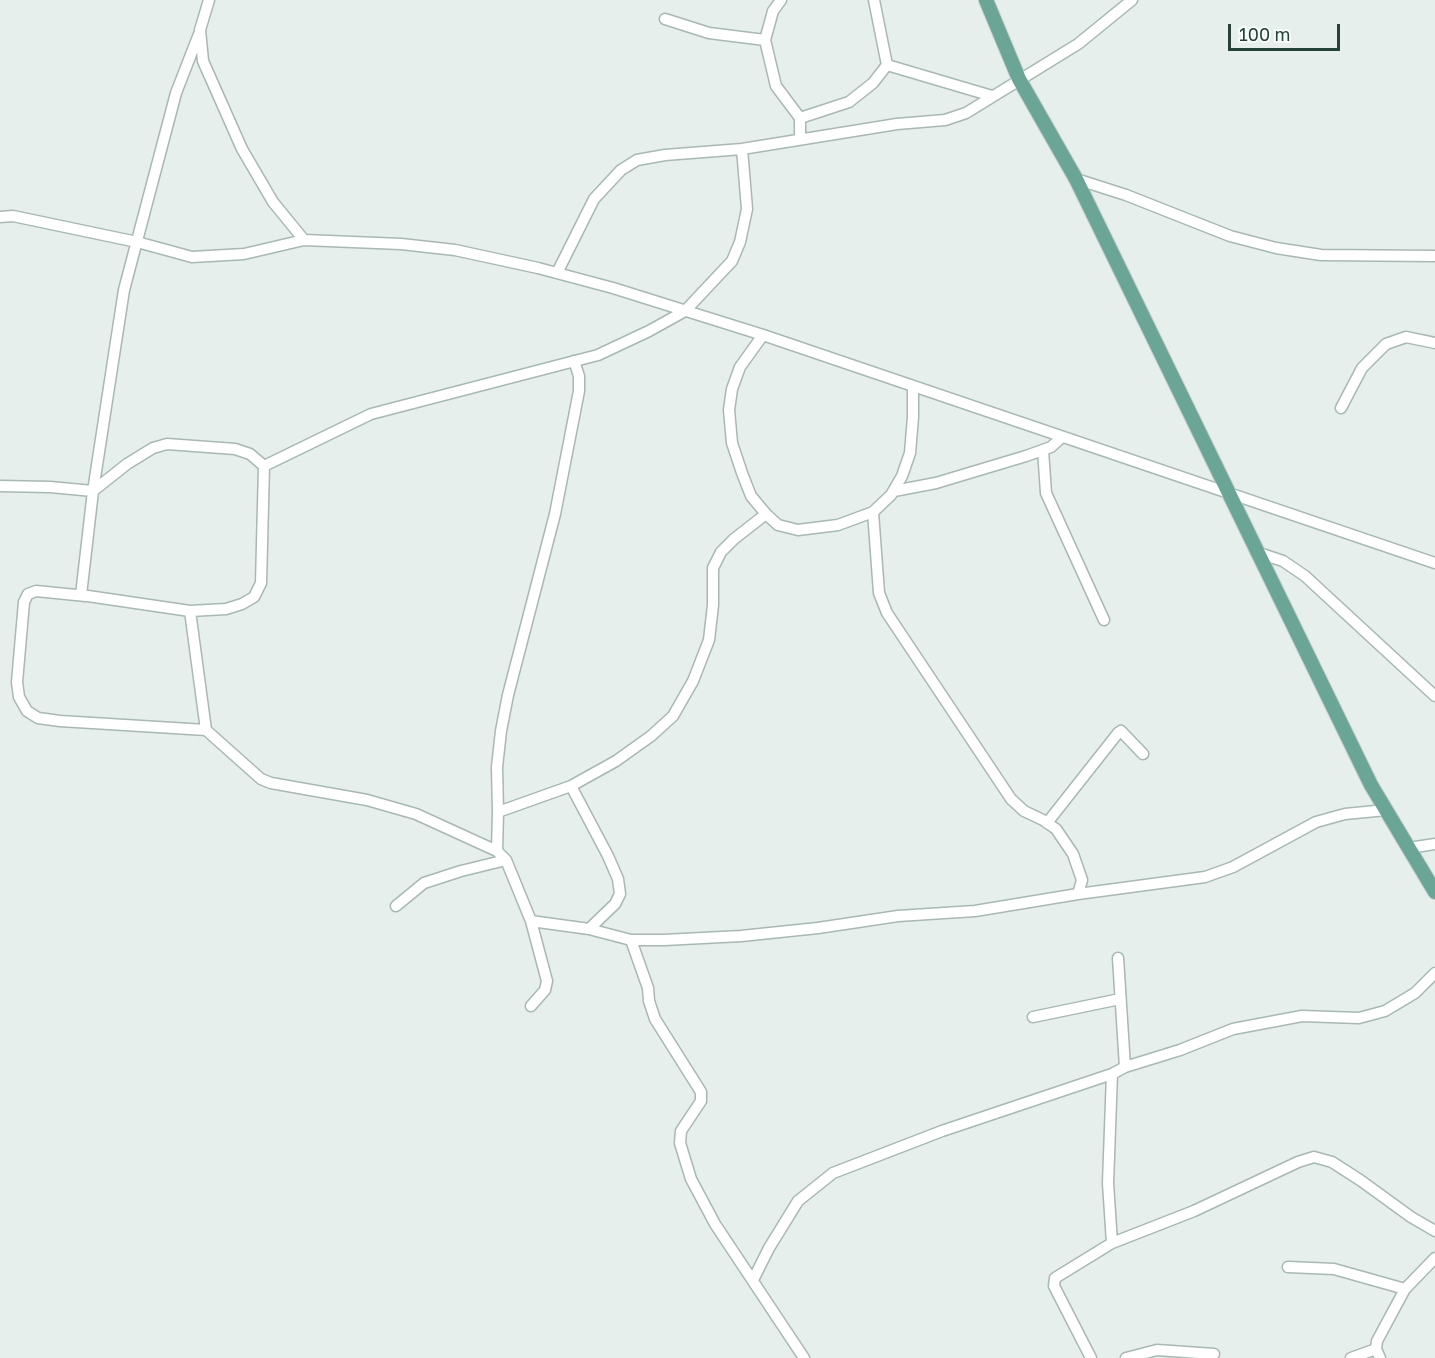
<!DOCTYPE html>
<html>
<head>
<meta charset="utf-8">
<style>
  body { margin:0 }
  #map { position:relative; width:1435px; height:1358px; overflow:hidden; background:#e6efeb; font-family:"Golos Text",sans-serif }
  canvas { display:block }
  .scale { position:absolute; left:1228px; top:24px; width:112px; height:27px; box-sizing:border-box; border:3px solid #24423a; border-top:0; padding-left:8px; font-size:18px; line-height:21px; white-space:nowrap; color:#24423a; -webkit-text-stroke:4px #f7fbf9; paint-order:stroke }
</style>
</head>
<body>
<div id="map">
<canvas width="1435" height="1358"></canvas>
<div class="scale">100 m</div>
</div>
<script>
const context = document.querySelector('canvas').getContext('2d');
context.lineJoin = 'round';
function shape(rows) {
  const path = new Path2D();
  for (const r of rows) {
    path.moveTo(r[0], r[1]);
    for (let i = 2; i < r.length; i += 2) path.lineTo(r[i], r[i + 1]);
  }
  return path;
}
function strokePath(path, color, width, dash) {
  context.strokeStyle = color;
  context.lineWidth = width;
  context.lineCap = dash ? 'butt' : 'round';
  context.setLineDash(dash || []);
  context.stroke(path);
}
const minor = shape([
  [209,0,200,30,203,61,242,149,273,202,304,240,401,244,455,250,538,268,613,288,763,335,1435,563],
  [781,0,773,11,765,40,776,86,800,118,800,139],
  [874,0,887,65,992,96],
  [665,19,709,33,765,40],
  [800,118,849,102,873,83,887,65],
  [1076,179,1126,195,1230,236,1276,248,1321,255,1435,256],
  [0,217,13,216,137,242,192,257,244,254,304,240],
  [557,273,594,199,621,170,637,160,665,155,742,149,897,124,945,120,966,113,1078,44,1132,0],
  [1341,408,1362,368,1386,344,1406,337,1435,343],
  [1043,450,1046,493,1104,620],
  [264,466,371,414,598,355,649,331,685,311,732,261,740,242,747,209,742,149],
  [0,486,50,487,93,491,124,290,176,93,199,34],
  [894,491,936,483,1026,456,1051,447,1062,437],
  [873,512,879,593,887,613,1011,799,1024,811,1043,820,1056,829,1073,854,1082,880,1078,894],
  [766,514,778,525,798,530,838,525,873,512,891,495,902,476,910,453,913,417,913,387],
  [1256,552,1283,561,1305,576,1435,696],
  [86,596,36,591,28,594,24,602,17,682,19,697,27,711,38,718,60,721,206,730],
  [190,611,81,595,93,491,127,464,153,448,167,444,235,449,250,454,264,466,261,583,254,597,242,604,226,609,190,611,206,730,261,779,271,783,367,800,416,814,497,851,506,860,531,921,547,981,545,990,531,1006],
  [571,786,616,761,651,736,673,716,693,681,709,640,713,605,713,568,721,552,734,539,766,514,751,496,742,473,732,443,729,410,732,389,740,367,763,335],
  [498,812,497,767,501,731,508,695,555,514,579,391,579,376,574,361],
  [1047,823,1118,733,1121,731,1143,754],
  [1409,848,1435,844],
  [497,851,498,812,571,786,608,856,618,879,620,894,615,904,589,929],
  [396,906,424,883,461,871,506,860],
  [531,921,589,929,631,940,664,940,741,936,818,928,898,916,975,911,1078,894,1205,877,1233,867,1316,822,1345,814,1386,810],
  [631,940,648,988,649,1001,655,1019,701,1092,701,1101,681,1131,680,1143,691,1179,715,1224,804,1358],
  [1118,958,1125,1067],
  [1033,1017,1120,999],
  [1112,1243,1108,1183,1112,1074],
  [1288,1267,1334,1269,1405,1289],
  [753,1280,769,1248,798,1201,833,1173,942,1131,1112,1074,1125,1067,1180,1050,1233,1029,1302,1016,1359,1018,1385,1011,1415,993,1435,973],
  [1091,1358,1054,1286,1055,1278,1112,1243,1194,1211,1298,1162,1314,1157,1332,1162,1360,1180,1411,1217,1435,1231],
  [1126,1358,1157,1350,1214,1354],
  [1351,1358,1376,1349],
  [1380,1358,1376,1349,1377,1341,1405,1289,1435,1258]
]);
const major = shape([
  [986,0,1019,79,1076,179,1371,785,1435,892]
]);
strokePath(minor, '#a8b8b2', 13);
strokePath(major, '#c2cac8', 16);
strokePath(minor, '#fff', 10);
strokePath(major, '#6aa596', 14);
</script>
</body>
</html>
